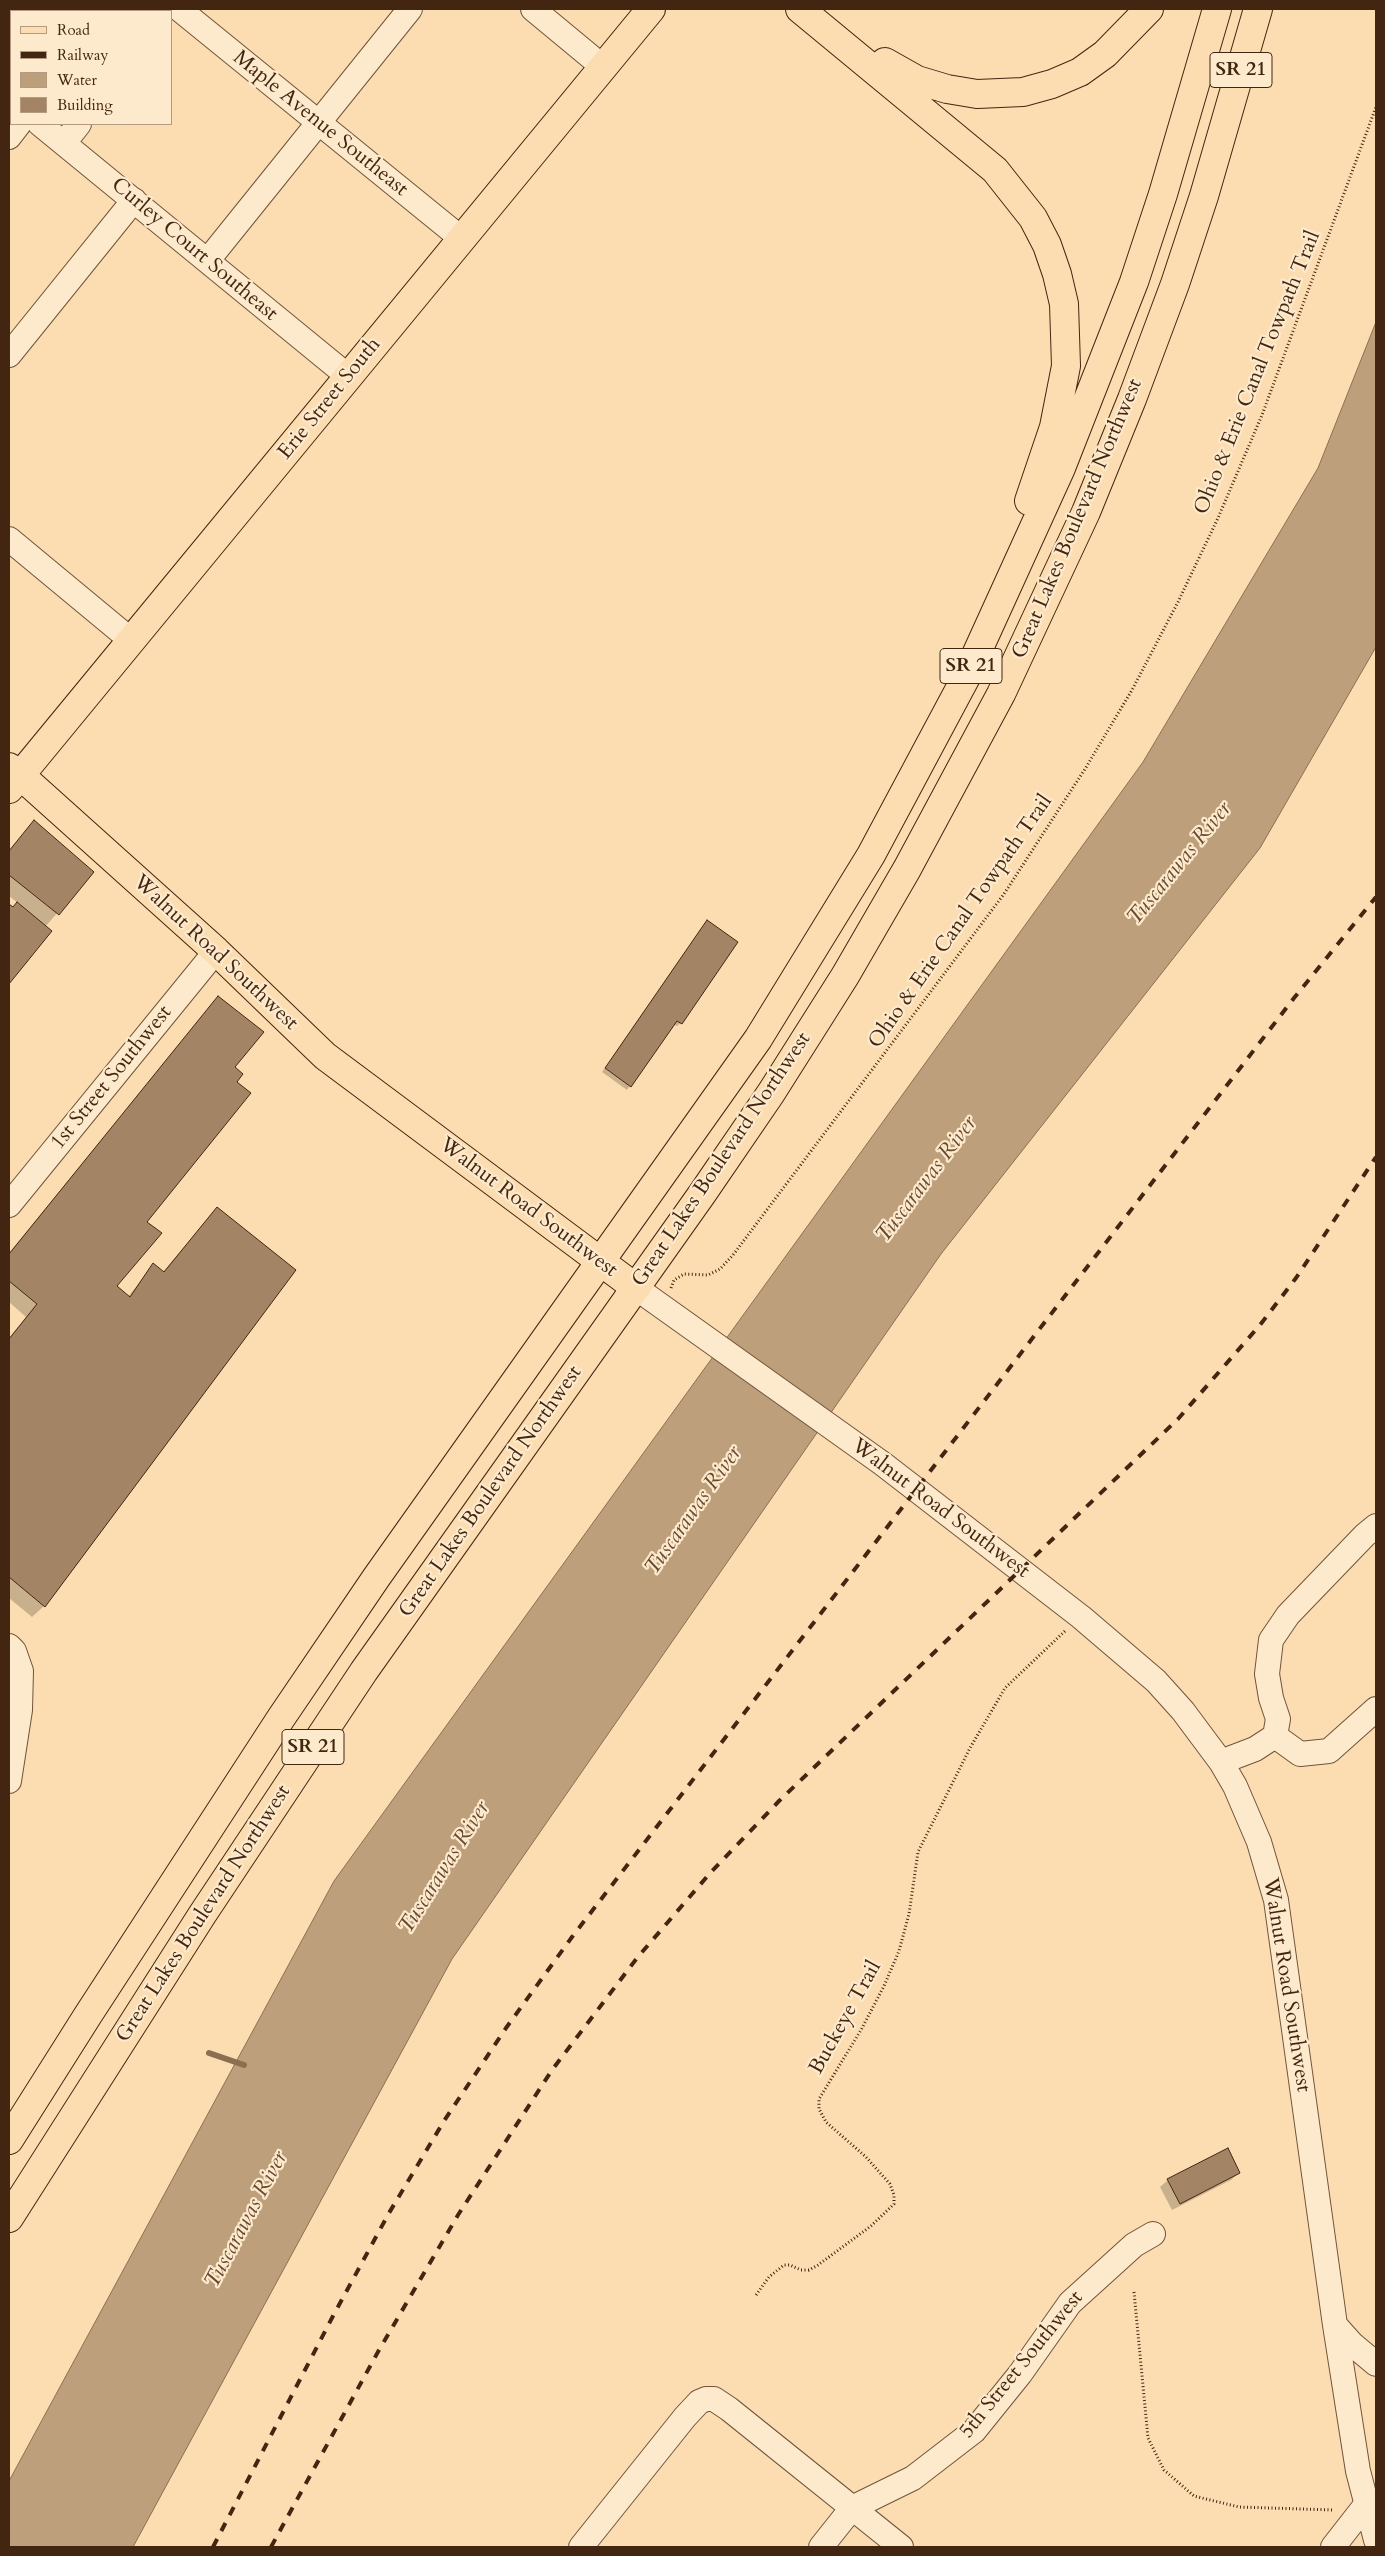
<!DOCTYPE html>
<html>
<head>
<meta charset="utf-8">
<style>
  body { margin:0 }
  #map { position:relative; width:1385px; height:2556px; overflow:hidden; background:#fcddb1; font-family:Cardo,serif }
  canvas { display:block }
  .frame { position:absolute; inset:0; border:10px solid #432612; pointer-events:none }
  .legend { position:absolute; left:10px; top:10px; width:162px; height:115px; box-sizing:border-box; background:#fde9cc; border:1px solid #b39b82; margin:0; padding:6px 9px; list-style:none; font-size:15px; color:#432612 }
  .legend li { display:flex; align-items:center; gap:10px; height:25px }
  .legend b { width:25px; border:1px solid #b39b82 }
</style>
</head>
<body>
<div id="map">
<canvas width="1385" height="2556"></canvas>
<div class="frame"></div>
<ul class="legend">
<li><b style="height:6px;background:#fcddb1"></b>Road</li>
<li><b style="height:6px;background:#432612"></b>Railway</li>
<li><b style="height:14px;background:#bd9f7b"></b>Water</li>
<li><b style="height:14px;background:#a38565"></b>Building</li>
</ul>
</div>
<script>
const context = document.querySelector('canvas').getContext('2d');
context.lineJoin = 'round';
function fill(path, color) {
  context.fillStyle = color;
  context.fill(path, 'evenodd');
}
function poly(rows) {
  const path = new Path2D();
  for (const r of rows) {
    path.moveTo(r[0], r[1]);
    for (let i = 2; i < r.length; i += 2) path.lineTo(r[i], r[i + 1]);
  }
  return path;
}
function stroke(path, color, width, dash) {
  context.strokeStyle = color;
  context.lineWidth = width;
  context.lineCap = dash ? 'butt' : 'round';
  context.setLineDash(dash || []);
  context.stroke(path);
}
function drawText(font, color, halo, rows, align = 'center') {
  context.font = font + ' Cardo,serif';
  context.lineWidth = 4.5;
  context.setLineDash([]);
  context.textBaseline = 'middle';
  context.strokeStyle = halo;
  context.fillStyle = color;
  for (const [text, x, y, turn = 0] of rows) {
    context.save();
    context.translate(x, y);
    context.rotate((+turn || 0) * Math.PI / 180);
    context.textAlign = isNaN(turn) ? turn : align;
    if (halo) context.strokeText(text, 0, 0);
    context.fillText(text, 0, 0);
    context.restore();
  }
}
const water = poly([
  [1376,322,1376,647,1260,848,941,1254,452,1959,133,2547,9,2547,9,2481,334,1881,1143,762,1318,468,1376,322]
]);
fill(water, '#bd9f7b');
stroke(water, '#8c6f51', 1);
fill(poly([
  [34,822,93,872,45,927,50,931,9,982,9,906,12,909,18,903,9,896,9,850],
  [707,921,681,1023,677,1026,673,1024,627,1090,602,1072],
  [218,998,233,1067,146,1222,115,1286,128,1297,153,1265,162,1273,217,1208,294,1271,44,1606,32,1617,9,1598,9,1338,26,1317,9,1302,9,1253],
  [1239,2173,1231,2180,1172,2210,1160,2187,1168,2180]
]), '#0003');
stroke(poly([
  [209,2053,244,2065]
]), '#8c6f51', 6);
const building = poly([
  [34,820,94,872,59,915,9,875,9,851,34,820],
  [17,902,52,931,9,984,9,904,13,907,17,902],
  [707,920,738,942,682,1024,677,1021,631,1087,605,1068,707,920],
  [218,996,264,1032,235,1067,243,1074,237,1082,251,1093,147,1222,162,1233,117,1286,130,1297,153,1263,164,1272,217,1207,296,1270,45,1607,9,1577,9,1339,37,1304,9,1281,9,1254,218,996],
  [1228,2148,1240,2173,1180,2204,1167,2179,1228,2148]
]);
fill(building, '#a38565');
stroke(building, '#432612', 1);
const minor = poly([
  [179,9,462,239],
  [533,9,603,67],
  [9,98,11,100],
  [40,124,349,377],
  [9,137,19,124],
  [64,143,79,124],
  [208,260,410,9],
  [9,355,134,200],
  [9,539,132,641],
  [9,1205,216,951],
  [636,1288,883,1464,1081,1617,1156,1681,1183,1711,1221,1762,1235,1786,1259,1842,1276,1900,1335,2325,1358,2471,1376,2540],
  [9,1646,14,1651,21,1671,20,1710,9,1781],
  [1275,1736,1300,1754,1329,1751,1376,1709],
  [1221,1762,1255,1749,1275,1736,1278,1719,1271,1698,1267,1674,1271,1640,1288,1615,1365,1535,1376,1526],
  [1335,2325,1352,2344,1376,2364],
  [581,2547,685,2417,699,2402,706,2399,714,2399,729,2409,901,2547],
  [821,2547,852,2508,913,2478,974,2431,1020,2374,1070,2303,1134,2245,1153,2234],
  [1333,2547,1365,2506,1375,2502]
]);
const major = poly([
  [9,767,20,775,216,951,325,1056,636,1288],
  [9,789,651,9]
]);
const highway = poly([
  [800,9,995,170,1033,218,1047,245,1057,274,1064,304,1066,366,1054,427,1029,501],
  [885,62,917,80,947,89,977,94,1023,92,1052,84,1080,72,1105,54,1149,9],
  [9,2140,88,2015,281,1718,376,1578,758,1039,871,855,965,679,1061,468,1134,282,1163,194,1217,9],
  [9,2218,202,1915,364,1671,702,1194,771,1093,845,976,907,869,1001,694,1086,512,1132,399,1175,284,1204,196,1258,9]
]);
stroke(minor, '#71543a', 26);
stroke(major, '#432612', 30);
stroke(highway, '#432612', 30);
stroke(poly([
  [671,1288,674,1280,684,1274,708,1275,720,1269,733,1255,1004,894,1085,769,1132,690,1178,602,1218,518,1262,415,1376,107],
  [1134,2292,1148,2438,1164,2470,1194,2496,1239,2507,1334,2510],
  [756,2295,769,2277,784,2265,790,2265,801,2270,809,2270,818,2265,871,2226,894,2204,894,2195,890,2184,866,2157,826,2122,819,2109,819,2099,861,2030,884,1986,899,1951,909,1914,918,1852,970,1748,1005,1688,1065,1631]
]), '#432612', 3, [1, 2.5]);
stroke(minor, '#fde9cc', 24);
stroke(major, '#fcddb1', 28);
stroke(highway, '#fcddb1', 28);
stroke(poly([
  [213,2547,333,2316,389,2213,444,2121,506,2028,572,1937,1294,998,1376,897],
  [271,2547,379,2350,458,2215,552,2070,637,1958,711,1872,779,1801,1178,1419,1260,1325,1296,1278,1376,1157]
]), '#432612', 4, [9, 9]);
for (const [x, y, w] of [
  [1241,70,62],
  [971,666,62],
  [313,1747,62]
]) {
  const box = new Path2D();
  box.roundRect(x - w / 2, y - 17.5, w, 35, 4);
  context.fillStyle = '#fde9cc';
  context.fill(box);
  stroke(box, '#432612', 1);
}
drawText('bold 20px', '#432612', null, [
  ["SR 21",1241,70],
  ["SR 21",971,666],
  ["SR 21",313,1747]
]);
drawText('21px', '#432612', '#fde9cc', [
  ["Maple Avenue Southeast",320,124,39],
  ["Curley Court Southeast",194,250,40],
  ["Ohio & Erie Canal Towpath Trail",1258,373,-68],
  ["Erie Street South",330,399,-51],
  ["Great Lakes Boulevard Northwest",1078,519,-67],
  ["Ohio & Erie Canal Towpath Trail",961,922,-55],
  ["Walnut Road Southwest",215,953,43],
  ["1st Street Southwest",112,1078,-51],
  ["Great Lakes Boulevard Northwest",722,1160,-56],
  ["Walnut Road Southwest",528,1208,37],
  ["Great Lakes Boulevard Northwest",491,1492,-55],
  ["Walnut Road Southwest",940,1509,37],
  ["Great Lakes Boulevard Northwest",204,1914,-57],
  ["Walnut Road Southwest",1286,1985,81],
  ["Buckeye Trail",846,2018,-61],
  ["5th Street Southwest",1022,2365,-51]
]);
drawText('italic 22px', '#684a32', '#fde9cc', [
  ["Tuscarawas River",1180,864,-51],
  ["Tuscarawas River",927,1180,-53],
  ["Tuscarawas River",694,1511,-55],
  ["Tuscarawas River",445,1868,-58],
  ["Tuscarawas River",247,2220,-62]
]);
</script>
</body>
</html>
